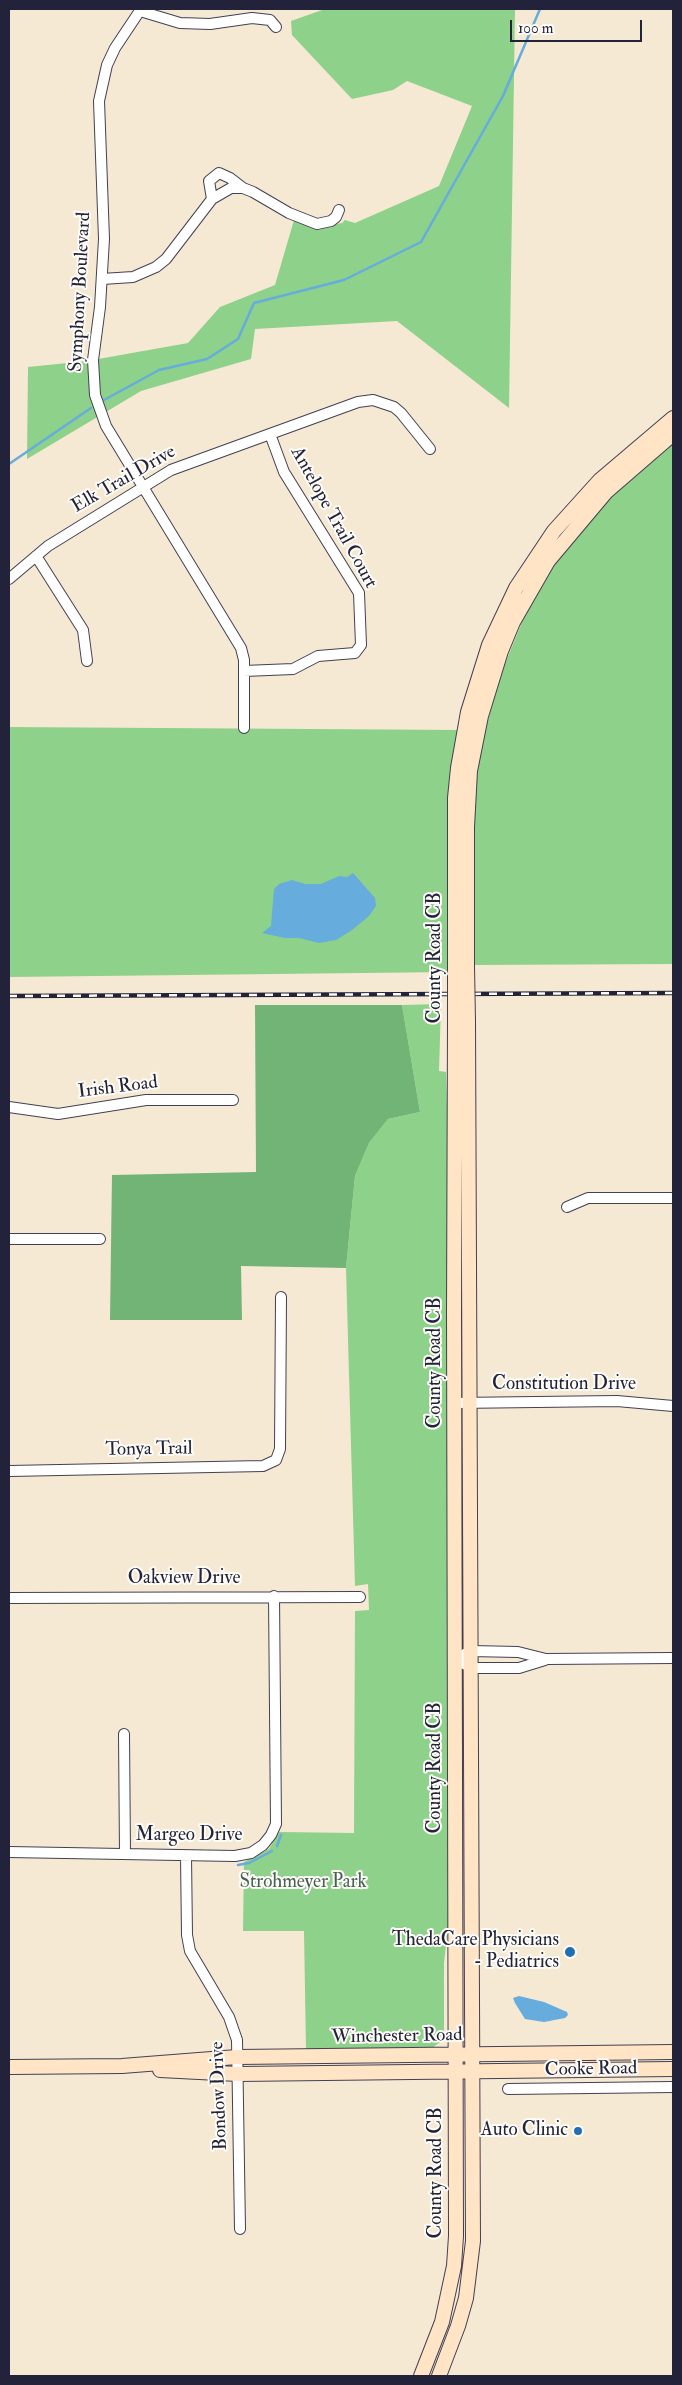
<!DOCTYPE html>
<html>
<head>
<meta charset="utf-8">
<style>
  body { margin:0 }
  #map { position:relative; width:682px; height:2385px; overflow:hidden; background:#f5e9d3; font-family:"IM FELL Double Pica",serif }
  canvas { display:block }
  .frame { position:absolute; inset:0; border:10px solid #22223b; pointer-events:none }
  .scale { position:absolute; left:510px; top:20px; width:132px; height:22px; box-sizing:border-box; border:2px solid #22223b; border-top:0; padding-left:6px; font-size:15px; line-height:18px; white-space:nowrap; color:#22223b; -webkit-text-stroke:4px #fdfcf7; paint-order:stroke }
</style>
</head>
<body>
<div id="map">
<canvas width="682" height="2385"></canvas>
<div class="frame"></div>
<div class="scale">100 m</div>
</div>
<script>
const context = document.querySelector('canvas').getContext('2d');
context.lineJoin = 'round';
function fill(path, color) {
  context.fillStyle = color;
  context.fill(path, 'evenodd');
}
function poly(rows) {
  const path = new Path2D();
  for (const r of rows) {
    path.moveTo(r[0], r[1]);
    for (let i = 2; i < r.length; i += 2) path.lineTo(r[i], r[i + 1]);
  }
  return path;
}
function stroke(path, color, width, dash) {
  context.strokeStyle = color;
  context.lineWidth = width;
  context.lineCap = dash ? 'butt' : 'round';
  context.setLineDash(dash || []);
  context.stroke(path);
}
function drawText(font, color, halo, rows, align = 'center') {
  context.font = font + ' "IM FELL Double Pica",serif';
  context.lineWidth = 4;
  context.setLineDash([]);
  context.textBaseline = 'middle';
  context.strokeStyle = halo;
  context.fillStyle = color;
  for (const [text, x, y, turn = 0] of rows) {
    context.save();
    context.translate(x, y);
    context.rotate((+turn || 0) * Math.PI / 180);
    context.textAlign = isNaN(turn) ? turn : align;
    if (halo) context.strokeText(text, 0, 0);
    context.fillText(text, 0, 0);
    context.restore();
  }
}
fill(poly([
  [325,9,515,9,509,408,397,321,255,329,251,359,141,391,27,459,28,367,87,361,188,343,220,307,275,285,294,220,317,228,342,223,345,220,355,223,439,186,472,106,407,81,393,90,352,99,292,35,291,21],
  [673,440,673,964,475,965,475,790,482,741,502,671,526,612,552,565,591,514],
  [9,727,461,730,451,972,9,977],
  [441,1004,439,1071,446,1072,447,1106,449,1919,444,1963,444,2029,443,2040,432,2048,306,2050,304,1931,243,1931,244,1862,269,1849,279,1832,354,1833,355,1611,369,1610,368,1584,355,1586,346,1268,355,1176,369,1143,388,1119,420,1112,402,1005]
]), '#8ed18a');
fill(poly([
  [255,1005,402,1005,420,1112,388,1119,369,1143,355,1176,346,1268,241,1266,242,1320,110,1320,112,1175,256,1172]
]), '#72b376');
fill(poly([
  [353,873,375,898,376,906,369,916,352,930,336,940,319,943,299,938,285,938,262,933,271,926,274,889,279,884,292,880,305,884,321,884,339,876,347,877],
  [519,1996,544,2002,567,2012,568,2015,565,2018,544,2022,525,2019,515,2003,513,1998]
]), '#66acdc');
stroke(poly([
  [104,400,159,370,207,359,238,339,254,303,344,280,421,242,503,96,540,9],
  [9,464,91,408],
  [277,1846,281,1835],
  [238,1865,249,1863,272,1851]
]), '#66acdc', 2.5);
const street = poly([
  [141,9,115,48,107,65,99,101,104,239,100,307,93,360,95,395,106,426,241,648,244,660,244,728],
  [140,11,180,23,210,24,252,18,270,20,276,27],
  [212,199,209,181,219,173,230,178,243,188],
  [102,279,133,277,156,267,166,259,212,199,231,188,243,188,253,192,289,213,317,224,331,221,336,217,339,210],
  [36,556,83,630,87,661],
  [9,579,48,546,171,470,358,402,373,400,394,407,401,413,430,449],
  [244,671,293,669,318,656,355,653,361,645,359,593,284,472,270,434],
  [9,1107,58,1114,146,1100,233,1100],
  [567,1207,588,1198,673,1198],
  [9,1239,100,1239],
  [455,1403,617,1401,673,1406],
  [9,1471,263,1466,276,1460,280,1449,281,1297],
  [9,1598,360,1597],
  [454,1659,471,1651,518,1652,546,1659,673,1658],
  [454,1659,472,1668,519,1668,545,1660],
  [124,1734,125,1854],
  [9,1852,235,1856,251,1853,263,1845,271,1835,276,1824,274,1596],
  [186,1856,187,1935,190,1951,229,2017,237,2040,240,2229],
  [508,2089,673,2087]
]);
const secondary = poly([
  [467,966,467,827,470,771,481,716,501,651,513,622,548,561,606,492,673,434],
  [455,967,455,798,458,768,468,712,489,645,516,588,554,531,600,480,673,418],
  [9,2067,122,2066,237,2057,673,2052],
  [160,2070,238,2074,673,2069],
  [421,2376,442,2322,454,2266,456,2236,454,1313,455,1021],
  [439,2376,458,2326,466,2298,473,2241,468,1021]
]);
stroke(street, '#424052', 12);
stroke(secondary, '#424052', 16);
stroke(street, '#fff', 10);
stroke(secondary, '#ffe4c6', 14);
const rail = poly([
  [9,996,673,993]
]);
stroke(rail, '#22223b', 4.5);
stroke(rail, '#fdfcf7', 2.5, [8]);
const secondaryBridge = poly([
  [467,966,468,1021],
  [455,967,455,1021]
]);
stroke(secondaryBridge, '#424052', 16, []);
stroke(secondaryBridge, '#ffe4c6', 14);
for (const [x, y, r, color] of [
  [570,1952,6,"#1f6fb2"],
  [578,2131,5,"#1f6fb2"]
]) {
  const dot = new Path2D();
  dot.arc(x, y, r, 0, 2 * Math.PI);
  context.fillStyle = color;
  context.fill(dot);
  stroke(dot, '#fdfcf7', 2);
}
drawText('19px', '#22223b', '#fdfcf7', [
  ["Symphony Boulevard",81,292,-87],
  ["Elk Trail Drive",124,480,-30],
  ["Antelope Trail Court",333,518,61],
  ["County Road CB",436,958,-90],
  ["Irish Road",118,1088,-7],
  ["County Road CB",436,1363,-90],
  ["Constitution Drive",564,1385],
  ["Tonya Trail",149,1450,-1],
  ["Oakview Drive",184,1579],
  ["County Road CB",436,1768,-90],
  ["Margeo Drive",189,1836],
  ["Winchester Road",397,2037,-1],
  ["Cooke Road",591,2070,-1],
  ["Bondow Drive",220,2096,-92],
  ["County Road CB",437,2173,-90]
]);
drawText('19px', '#485f57', '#fdfcf7', [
  ["Strohmeyer Park",303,1883]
]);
drawText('19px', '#22223b', '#fdfcf7', [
  ["ThedaCare Physicians",559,1941],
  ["- Pediatrics",559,1963],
  ["Auto Clinic",568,2131]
], 'right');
</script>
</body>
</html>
